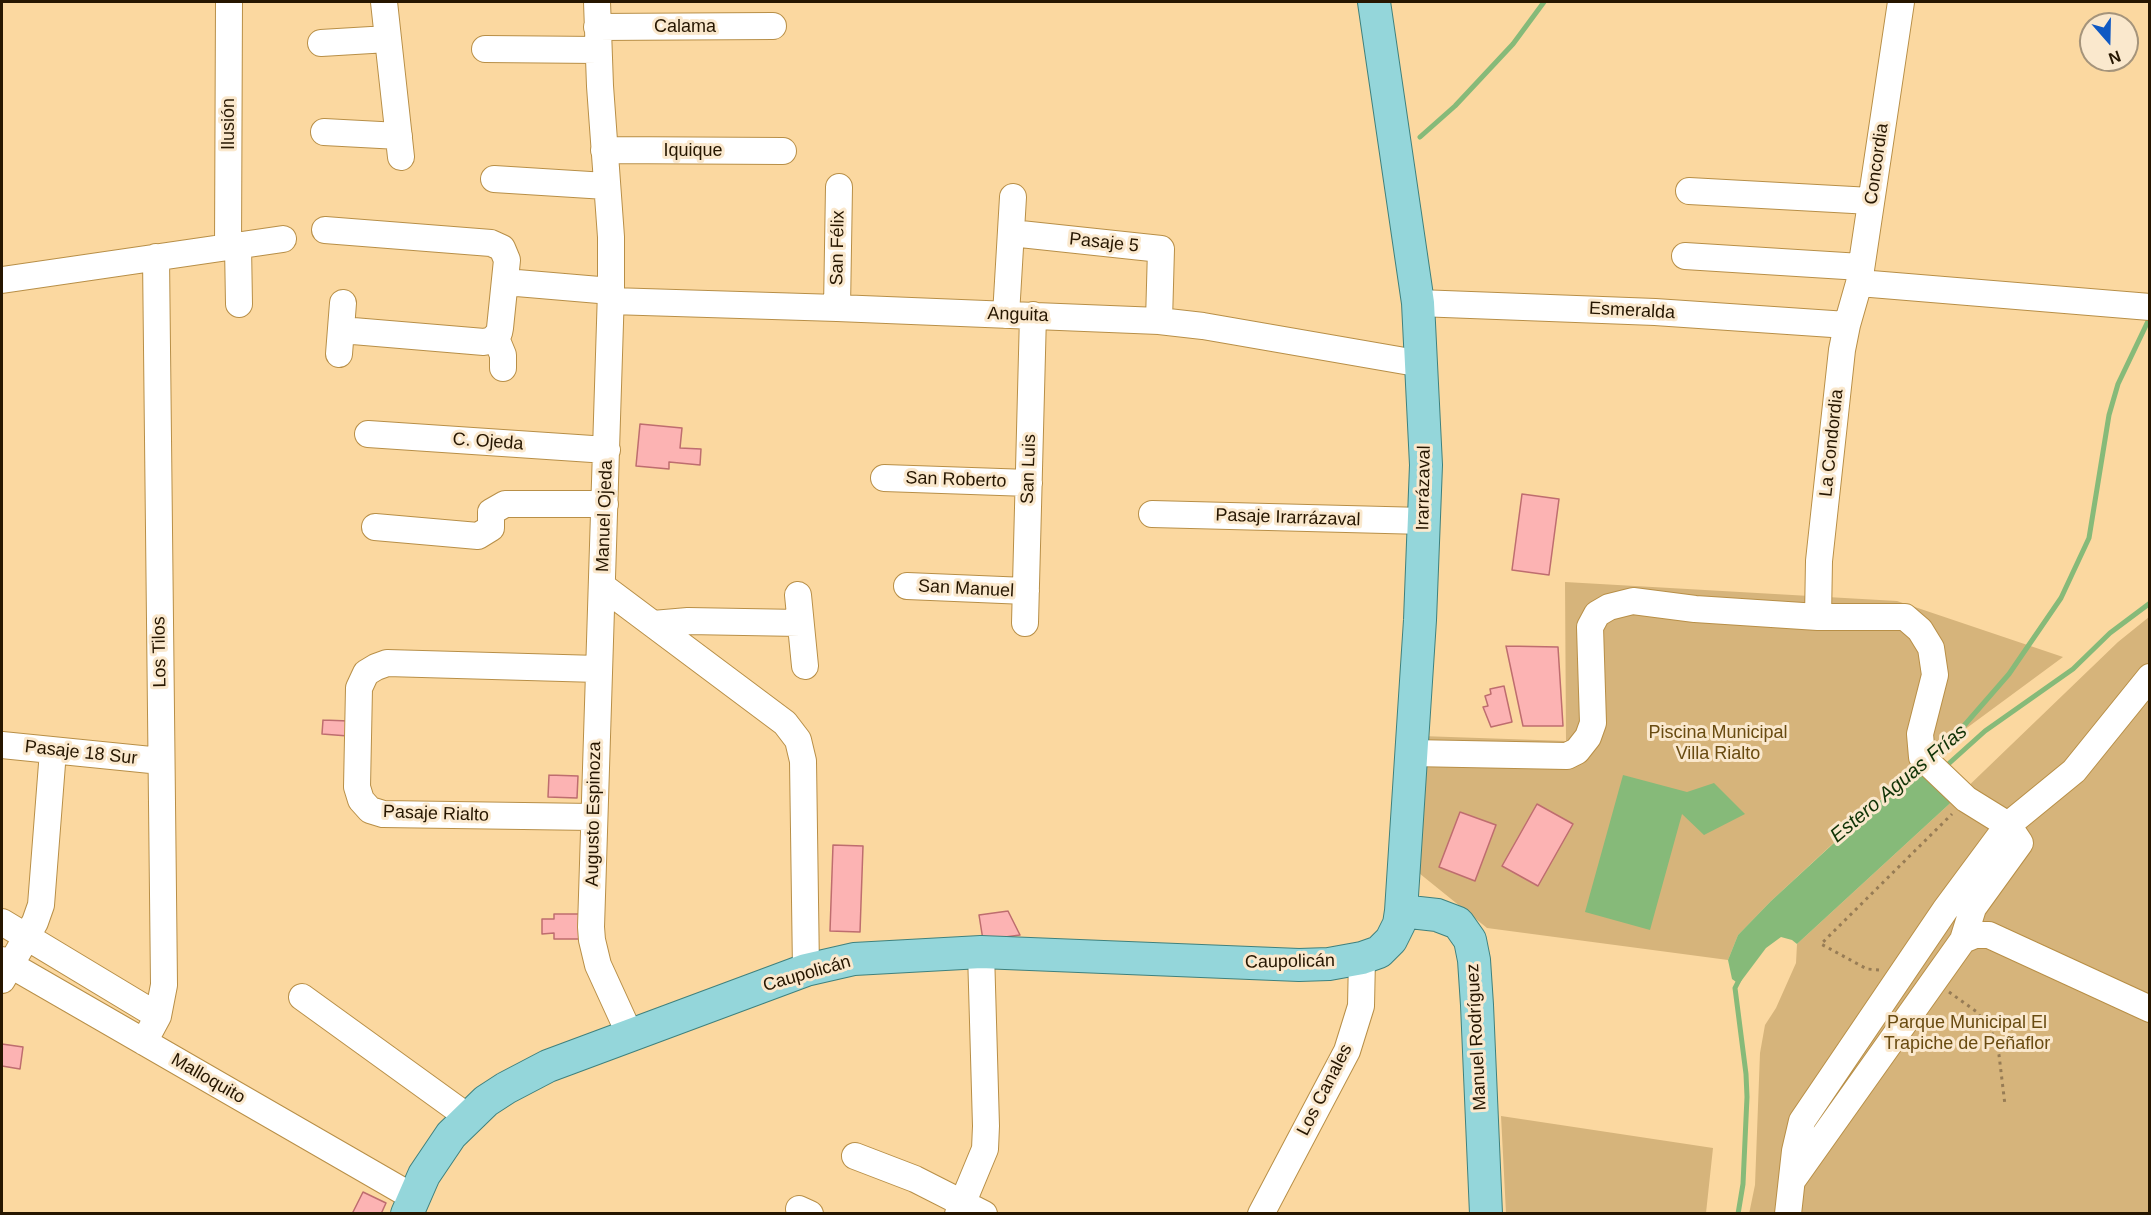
<!DOCTYPE html>
<html>
<head>
<meta charset="utf-8">
<style>
  body { margin:0 }
  #map { position:relative; width:2151px; height:1215px; overflow:hidden; background:#fbd8a0; font-family:Arial,sans-serif }
  canvas { display:block }
  .frame { position:absolute; inset:0; border:3px solid #261600; pointer-events:none }
  .north { position:absolute; left:2079px; top:12px; width:60px; height:60px; box-sizing:border-box; background:#fae8cd; border:2px solid #a5947b; border-radius:50%; rotate:160deg; font-size:16px; font-weight:700; line-height:24px; text-align:center; color:#261600 }
  .north::after { content:''; display:block; margin:auto; width:21px; height:27px; background:#1059c3; clip-path:polygon(50% 0,100% 100%,50% 72%,0 100%) }
</style>
</head>
<body>
<div id="map">
<canvas width="2151" height="1215"></canvas>
<div class="frame"></div>
<div class="north">N</div>
</div>
<script>
const context = document.querySelector('canvas').getContext('2d');
context.lineJoin = 'round';
function fill(path, color) {
  context.fillStyle = color;
  context.fill(path, 'evenodd');
}
function poly(rows) {
  const path = new Path2D();
  for (const r of rows) {
    path.moveTo(r[0], r[1]);
    for (let i = 2; i < r.length; i += 2) path.lineTo(r[i], r[i + 1]);
  }
  return path;
}
function stroke(path, color, width, dash) {
  context.strokeStyle = color;
  context.lineWidth = width;
  context.lineCap = dash ? 'butt' : 'round';
  context.setLineDash(dash || []);
  context.stroke(path);
}
function drawText(font, color, halo, rows, align = 'center') {
  context.font = font + ' Arial,sans-serif';
  context.lineWidth = 6;
  context.setLineDash([]);
  context.textBaseline = 'middle';
  context.strokeStyle = halo;
  context.fillStyle = color;
  for (const [text, x, y, turn = 0] of rows) {
    context.save();
    context.translate(x, y);
    context.rotate((+turn || 0) * Math.PI / 180);
    context.textAlign = isNaN(turn) ? turn : align;
    if (halo) context.strokeText(text, 0, 0);
    context.fillText(text, 0, 0);
    context.restore();
  }
}
fill(poly([
  [1565,582,1897,601,2063,657,1922,761,1771,901,1738,935,1728,960,1487,928,1414,869,1421,736,1566,741],
  [2149,617,2149,1213,1749,1214,1755,1185,1760,1053,1765,1025,1776,1008,1796,963,1797,944,1958,796,2118,642],
  [1501,1116,1713,1148,1706,1213,1506,1213]
]), '#d6b47b');
fill(poly([
  [1923,761,1958,796,1797,944,1792,940,1781,937,1766,948,1739,984,1732,979,1728,960,1738,935,1771,901],
  [1623,775,1687,792,1714,783,1745,814,1704,835,1682,814,1650,930,1585,912]
]), '#86ba79');
stroke(poly([
  [1420,137,1455,106,1513,44,1544,2],
  [1935,759,2009,674,2061,598,2089,538,2109,415,2118,384,2150,317],
  [1945,767,1985,731,2073,669,2110,633,2150,603],
  [1738,1214,1743,1184,1747,1097,1746,1074,1735,988,1740,978]
]), '#86ba79', 5);
const building = poly([
  [640,424,682,428,680,448,701,449,700,465,669,462,669,469,636,466,640,424],
  [1522,494,1559,499,1549,575,1512,570,1522,494],
  [1506,646,1558,647,1563,726,1523,726,1506,646],
  [1504,686,1512,722,1491,727,1483,707,1488,706,1485,696,1491,694,1490,689,1504,686],
  [323,720,349,721,348,736,322,734,323,720],
  [549,775,578,776,577,798,548,797,549,775],
  [1537,804,1573,824,1538,886,1502,866,1537,804],
  [1460,812,1496,825,1475,881,1439,867,1460,812],
  [833,845,863,846,860,932,830,931,833,845],
  [1008,911,1020,935,983,940,979,915,1008,911],
  [554,914,581,914,581,939,554,939,554,933,542,934,542,919,554,919,554,914],
  [2,1044,23,1047,20,1069,2,1066,2,1044],
  [363,1192,386,1203,381,1214,352,1214,363,1192]
]);
fill(building, '#fcb3b3');
stroke(building, '#be6d6f', 1.5);
const minor = poly([
  [384,2,401,157],
  [597,2,600,86,611,237,611,291,591,927,592,940,598,965,630,1035],
  [597,27,773,26],
  [321,43,388,39],
  [485,49,598,50],
  [324,132,399,136],
  [604,150,783,151],
  [494,179,606,186],
  [1689,191,1871,201],
  [325,230,491,243,502,248,507,260,500,328,499,333,492,340,484,342,341,330],
  [1011,233,1161,249,1159,321],
  [238,246,239,304],
  [228,247,229,2],
  [1685,256,1861,267],
  [2,280,283,239],
  [505,282,611,291],
  [1859,283,2150,307],
  [611,301,837,308,1159,321,1203,326,1422,364],
  [1418,303,1655,312,1847,325],
  [837,308,839,187],
  [1006,315,1013,197],
  [496,338,503,355,503,368],
  [339,354,343,303],
  [368,434,607,450],
  [884,478,1029,483],
  [1152,514,1424,521],
  [375,527,478,536,491,528,491,512,505,504,605,504],
  [602,586,785,723,798,740,803,761,806,970],
  [907,586,1026,591],
  [798,595,805,666],
  [1818,617,1819,561,1842,350,1847,325,1859,283,1901,2],
  [1025,623,1033,315],
  [653,624,688,621,800,623],
  [2,745,161,761],
  [1411,753,1567,756,1577,751,1588,737,1593,723,1590,627,1597,614,1609,607,1633,601,1695,609,1818,617,1905,617,1920,630,1931,648,1935,675,1920,734,1922,757,1966,799,2008,825,2020,843,1973,908,1963,940],
  [593,817,383,814,370,810,361,800,357,787,359,688,366,673,376,667,387,663,598,669],
  [2,922,158,1016],
  [2,960,413,1197],
  [2,980,35,922,41,905,53,751],
  [302,997,468,1117],
  [144,1042,158,1016,164,985,156,257],
  [855,1156,915,1179,984,1214],
  [1794,1178,1963,940,1975,935,1989,935,2150,1009],
  [799,1209,810,1214],
  [958,1214,985,1149,986,1126,981,952],
  [1261,1214,1347,1051,1361,1006,1362,958],
  [1788,1214,1795,1151,1802,1121,1945,910,2008,825,2074,771,2150,677]
]);
const major = poly([
  [1401,911,1437,915,1458,923,1470,940,1474,960,1477,1005,1486,1214],
  [407,1214,424,1175,451,1135,486,1101,506,1088,548,1066,806,970,854,959,981,952,1299,965,1329,964,1362,958,1379,952,1391,940,1399,924,1401,911,1420,620,1426,465,1418,303,1374,2]
]);
stroke(minor, '#b88f47', 28);
stroke(major, '#3f817d', 34);
stroke(poly([
  [1879,970,1867,969,1821,944,1952,814],
  [1949,992,1977,1012,1992,1033,1999,1055,2005,1105]
]), '#977c55', 3, [3, 4.5]);
stroke(minor, '#fff', 26);
stroke(major, '#94d6da', 32);
drawText('18px', '#261600', '#fae8cd', [
  ["Calama",685,27],
  ["Ilusión",229,124,-90],
  ["Iquique",693,151],
  ["Concordia",1877,164,-82],
  ["Pasaje 5",1104,243,6],
  ["San Félix",838,248,-89],
  ["Esmeralda",1632,311,3],
  ["Anguita",1018,315,2],
  ["C. Ojeda",488,442,4],
  ["La Condordia",1832,443,-84],
  ["San Luis",1029,469,-88],
  ["San Roberto",956,480,2],
  ["Irarrázaval",1424,488,-89],
  ["Manuel Ojeda",605,516,-88],
  ["Pasaje Irarrázaval",1288,518,2],
  ["San Manuel",966,589,3],
  ["Los Tilos",160,652,-91],
  ["Pasaje 18 Sur",81,753,6],
  ["Pasaje Rialto",436,814,2],
  ["Augusto Espinoza",594,814,-89],
  ["Caupolicán",1290,962,-1],
  ["Caupolicán",807,974,-16],
  ["Manuel Rodríguez",1477,1037,-93],
  ["Malloquito",208,1079,30],
  ["Los Canales",1325,1090,-63]
]);
drawText('18px', '#694b11', '#fae8cd', [
  ["Piscina Municipal",1718,733],
  ["Villa Rialto",1718,754],
  ["Parque Municipal El",1967,1023],
  ["Trapiche de Peñaflor",1967,1044]
]);
drawText('italic 20px', '#103306', '#fae8cd', [
  ["Estero Aguas Frías",1899,784,-40]
]);
</script>
</body>
</html>
